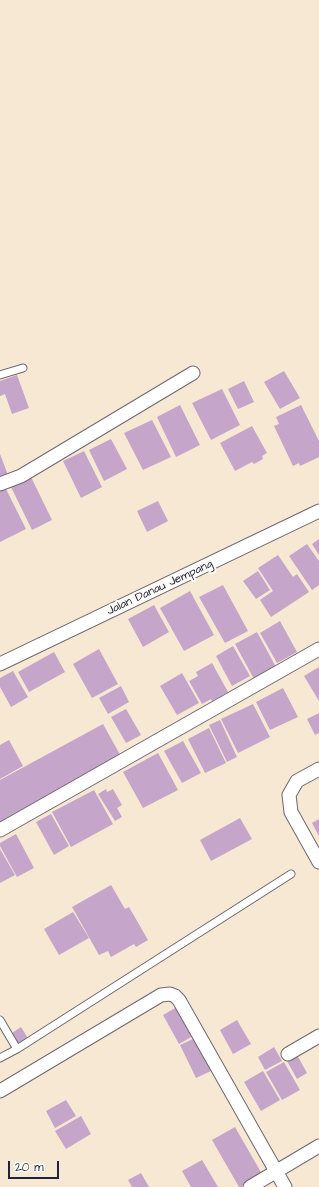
<!DOCTYPE html>
<html>
<head>
<meta charset="utf-8">
<style>
  body { margin:0 }
  #map { position:relative; width:319px; height:1187px; overflow:hidden; background:#f7e8d3; font-family:"Architects Daughter",sans-serif }
  canvas { display:block }
  .scale { position:absolute; left:8px; top:1161px; width:51px; height:18px; box-sizing:border-box; border:2px solid #22223b; border-top:0; padding-left:5px; font-size:12px; line-height:14px; white-space:nowrap; color:#22223b; -webkit-text-stroke:3px #fdfcf7; paint-order:stroke }
</style>
</head>
<body>
<div id="map">
<canvas width="319" height="1187"></canvas>
<div class="scale">20 m</div>
</div>
<script>
const context = document.querySelector('canvas').getContext('2d');
context.lineJoin = 'round';
function fill(path, color) {
  context.fillStyle = color;
  context.fill(path, 'evenodd');
}
function poly(rows) {
  const path = new Path2D();
  for (const r of rows) {
    path.moveTo(r[0], r[1]);
    for (let i = 2; i < r.length; i += 2) path.lineTo(r[i], r[i + 1]);
  }
  return path;
}
function stroke(path, color, width, dash) {
  context.strokeStyle = color;
  context.lineWidth = width;
  context.lineCap = dash ? 'butt' : 'round';
  context.setLineDash(dash || []);
  context.stroke(path);
}
function drawText(font, color, halo, rows, align = 'center') {
  context.font = font + ' "Architects Daughter",sans-serif';
  context.lineWidth = 4;
  context.setLineDash([]);
  context.textBaseline = 'middle';
  context.strokeStyle = halo;
  context.fillStyle = color;
  for (const [text, x, y, turn = 0] of rows) {
    context.save();
    context.translate(x, y);
    context.rotate((+turn || 0) * Math.PI / 180);
    context.textAlign = isNaN(turn) ? turn : align;
    if (halo) context.strokeText(text, 0, 0);
    context.fillText(text, 0, 0);
    context.restore();
  }
}
fill(poly([
  [284,371,300,398,280,409,264,382],
  [17,375,29,408,12,414,5,394,0,396,0,381],
  [244,381,254,402,238,409,228,389],
  [222,389,240,425,211,440,192,403],
  [180,405,200,445,176,457,157,417],
  [301,405,319,441,319,457,300,466,299,463,293,466,274,426,279,424,276,417],
  [152,420,171,457,143,470,124,433],
  [252,426,267,453,262,456,263,459,254,464,252,462,235,471,220,443],
  [111,439,127,469,104,481,89,450],
  [84,451,102,487,81,498,63,461],
  [0,454,8,475,0,478],
  [31,477,52,520,32,530,11,487],
  [5,487,26,529,0,542,0,490],
  [158,501,168,521,147,532,137,511],
  [319,539,319,555,312,544],
  [307,544,319,561,319,585,312,590,289,556],
  [278,555,293,577,297,574,309,592,271,617,260,600,273,591,258,568],
  [258,571,270,590,256,599,243,581],
  [223,585,248,631,225,643,199,597],
  [190,591,214,635,184,651,160,608],
  [154,605,169,632,143,647,128,619],
  [280,621,297,652,277,663,260,633],
  [257,632,276,667,254,679,235,644],
  [233,646,250,676,232,686,216,656],
  [99,649,118,684,92,698,73,664],
  [54,652,65,672,29,692,18,672],
  [212,663,228,692,212,701,211,699,202,704,189,681,198,676,196,672],
  [319,667,319,701,304,676],
  [13,671,28,697,11,707,0,687,0,678],
  [182,673,199,703,177,715,160,686],
  [121,686,129,702,108,714,99,698],
  [283,688,298,717,270,730,256,702],
  [253,704,270,737,238,753,221,719],
  [126,709,141,735,126,743,111,717],
  [319,713,319,733,315,735,307,719],
  [220,720,237,757,227,762,209,725],
  [103,724,123,760,0,828,0,780],
  [209,728,226,763,205,773,188,739],
  [9,740,23,766,0,779,0,745],
  [183,741,201,773,182,783,164,751],
  [158,753,178,790,143,808,123,772],
  [106,789,107,792,113,789,122,805,117,808,122,817,115,821,98,794],
  [94,790,113,824,71,847,52,812],
  [51,814,69,846,54,855,36,822],
  [240,818,252,839,211,861,200,840],
  [319,819,319,836,312,823],
  [16,834,34,868,17,877,0,846,0,843],
  [0,849,15,875,0,883],
  [111,885,125,909,129,907,148,940,136,947,134,944,111,957,108,951,99,955,72,907],
  [73,912,89,938,59,955,44,929],
  [177,1007,193,1036,179,1044,163,1015],
  [237,1020,251,1044,233,1054,220,1030],
  [21,1027,29,1040,20,1046,12,1033],
  [195,1038,211,1071,196,1078,180,1045],
  [274,1047,282,1061,265,1070,258,1057],
  [297,1055,307,1073,297,1079,287,1061],
  [284,1062,300,1090,282,1100,266,1072],
  [263,1071,280,1100,261,1111,244,1082],
  [66,1100,76,1116,55,1128,46,1111],
  [81,1116,91,1134,66,1149,55,1131],
  [235,1127,262,1174,241,1187,239,1187,212,1140],
  [202,1160,218,1187,191,1187,182,1171],
  [141,1173,149,1187,132,1187,128,1180]
]), '#c6a5ca');
const service = poly([
  [0,375,23,368],
  [0,1020,17,1049],
  [0,1058,17,1049,291,874]
]);
const minor = poly([
  [0,484,21,476,193,373],
  [0,664,319,511],
  [319,769,297,781,289,795,291,812,319,862],
  [0,830,319,649],
  [288,1054,319,1036],
  [0,1091,161,995,170,994,175,996,179,1000,285,1187],
  [250,1187,319,1146]
]);
stroke(service, '#6d6770', 9);
stroke(minor, '#6d6770', 15);
stroke(service, '#fff', 7);
stroke(minor, '#fff', 13);
drawText('12px', '#22223b', '#fdfcf7', [
  ["Jalan Danau Jempang",160,588,-25]
]);
</script>
</body>
</html>
